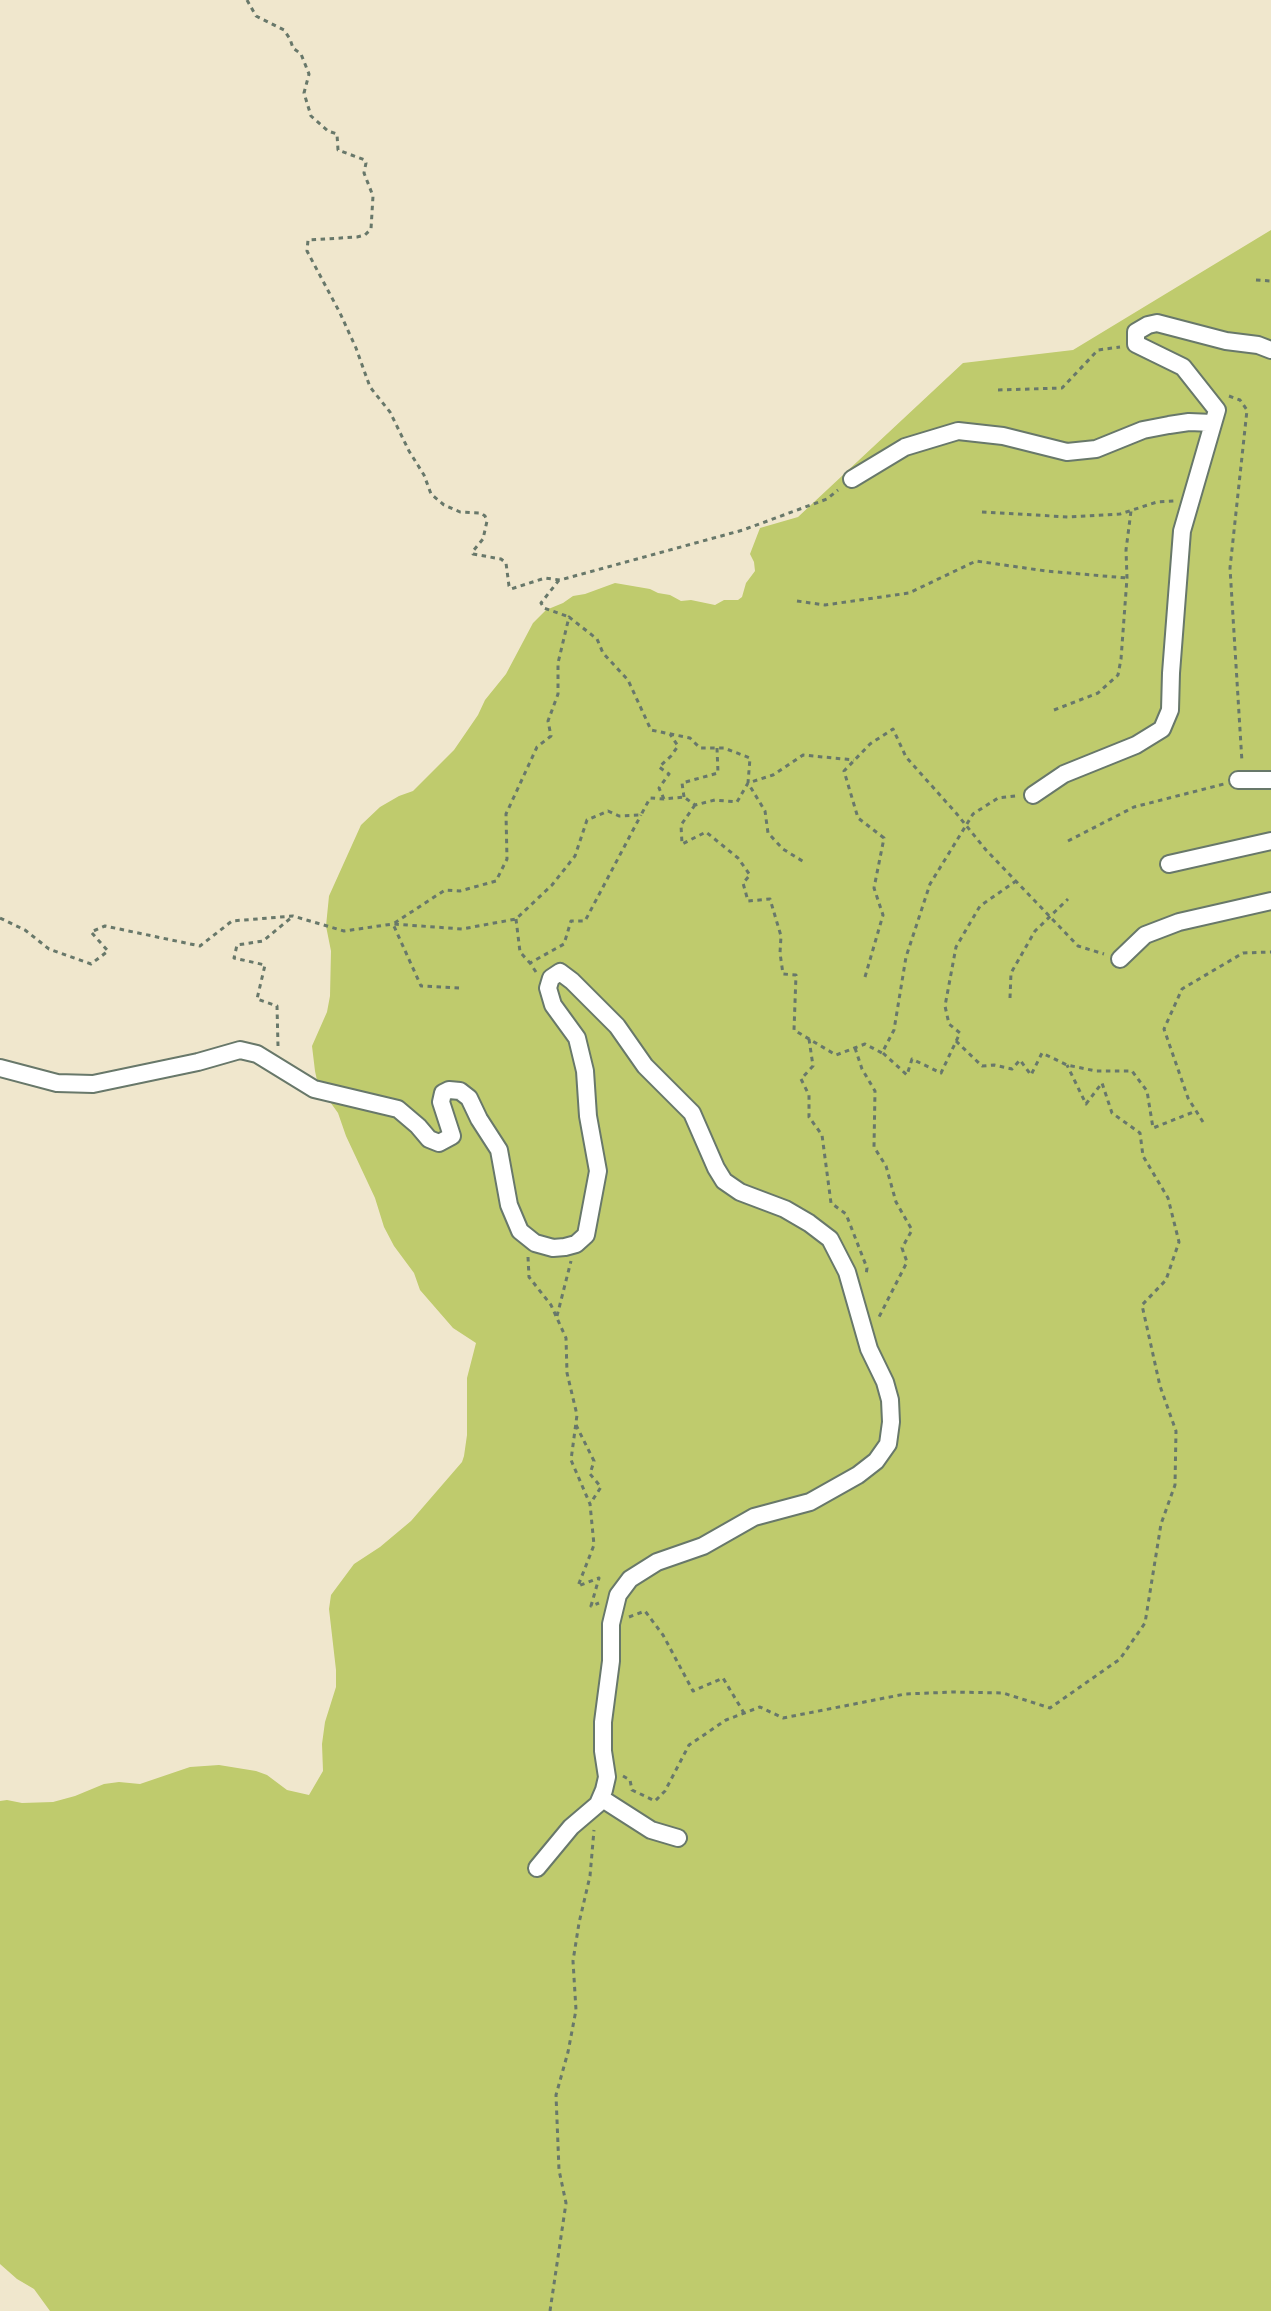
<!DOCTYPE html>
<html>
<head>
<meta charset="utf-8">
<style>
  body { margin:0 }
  canvas { display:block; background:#f0e7cd }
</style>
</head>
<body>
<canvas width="1271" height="2311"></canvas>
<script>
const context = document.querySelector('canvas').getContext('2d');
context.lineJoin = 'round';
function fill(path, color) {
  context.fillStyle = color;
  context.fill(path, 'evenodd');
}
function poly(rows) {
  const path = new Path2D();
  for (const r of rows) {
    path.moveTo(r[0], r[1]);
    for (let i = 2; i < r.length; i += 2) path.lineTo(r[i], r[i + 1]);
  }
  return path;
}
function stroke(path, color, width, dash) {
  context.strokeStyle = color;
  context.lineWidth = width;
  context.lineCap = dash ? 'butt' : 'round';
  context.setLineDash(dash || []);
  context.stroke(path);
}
fill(poly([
  [1271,230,1271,2311,50,2311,34,2289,17,2279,0,2264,0,1801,7,1800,22,1803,53,1802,75,1796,104,1784,119,1782,140,1784,190,1767,219,1765,256,1771,267,1775,287,1790,309,1795,323,1771,322,1744,325,1722,336,1687,336,1670,329,1609,331,1595,354,1564,380,1547,411,1521,462,1462,464,1456,467,1435,467,1378,476,1343,453,1328,420,1290,414,1273,394,1246,384,1227,375,1198,346,1136,338,1113,318,1085,315,1071,312,1046,327,1012,330,996,331,951,326,926,329,896,361,825,380,807,399,796,413,791,454,750,478,715,485,700,506,674,533,623,546,610,563,603,573,596,585,594,615,583,650,589,658,593,670,595,681,601,691,600,715,605,724,600,738,600,742,597,746,583,755,571,754,562,750,554,760,528,798,517,963,363,1073,350]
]), '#bfcb6d');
const minor = poly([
  [852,479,905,447,958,431,1003,436,1067,452,1096,449,1143,430,1169,425,1189,422,1213,423],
  [1238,780,1271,780],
  [1033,795,1064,774,1136,745,1162,729,1170,710,1171,673,1182,531,1217,410,1183,367,1136,344,1136,332,1148,325,1157,323,1226,341,1258,345,1271,350],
  [1169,864,1271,841],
  [1120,959,1145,935,1179,922,1271,901],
  [0,1068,57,1083,93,1084,198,1062,240,1050,257,1054,314,1089,398,1109,418,1126,429,1139,439,1143,452,1136,441,1102,443,1093,449,1090,460,1091,469,1098,479,1119,499,1150,509,1205,520,1231,535,1243,553,1248,565,1247,576,1244,586,1235,598,1171,588,1116,585,1071,577,1038,553,1005,548,988,551,978,560,972,572,981,617,1026,645,1066,692,1113,716,1168,724,1181,740,1192,785,1209,809,1223,830,1239,847,1272,869,1349,885,1382,890,1400,891,1422,888,1444,876,1461,858,1475,810,1502,754,1517,703,1546,657,1562,630,1579,618,1595,611,1624,611,1661,603,1722,603,1751,607,1777,604,1790,598,1804,571,1827,537,1868],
  [601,1798,651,1830,678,1838]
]);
stroke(minor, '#68786a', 20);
stroke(poly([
  [247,0,256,16,284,30,290,39,293,48,301,54,309,74,304,93,311,116,328,131,337,134,338,150,365,160,366,163,364,173,373,196,371,229,365,235,357,237,308,240,307,251,340,313,356,348,370,387,390,412,409,451,424,475,431,494,444,505,460,512,481,513,485,516,487,521,483,539,473,551,473,554,501,559,506,563,509,586,511,589,545,578,560,580,743,530,827,499,838,490],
  [1256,280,1271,281],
  [998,390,1062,388,1098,350,1120,347],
  [1229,396,1240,400,1247,410,1230,568,1242,762],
  [982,512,1069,517,1120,514,1157,502,1174,501],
  [559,580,541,603,544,608,569,617],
  [797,601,825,605,909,593,976,561,1046,571,1127,578],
  [1054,710,1098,693,1118,675,1121,659,1127,578,1126,550,1131,511],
  [684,797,682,783,718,773,717,748],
  [664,799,659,788,669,774,659,767,671,756,678,746,670,734],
  [695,805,681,825,682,844,706,832,738,858,750,875,743,883,748,901,770,899,781,936,780,953,783,974,796,975,794,1030,836,1055,865,1044,882,1053,894,1030,906,957,930,884,973,814,998,798,1016,796],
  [1068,841,1134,807,1224,784],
  [0,918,25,930,49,949,91,964,108,951,91,932,105,926,200,946,232,921,293,916,344,931,393,924,462,929,516,919,552,885,575,856,587,820,608,811,619,816,641,815,650,798,664,799,684,797,695,805,715,800,737,802,748,783,773,775,803,755,854,760],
  [516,919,520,952,530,963],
  [536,972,530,963,564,944,571,921,585,921,641,815],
  [865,977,883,915,874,888,884,838,858,818,844,771,870,744,893,729,906,757,956,813,986,850,1078,946,1104,954],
  [459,988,421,986,393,924,445,890,460,891,496,881,507,859,506,814,537,747,551,736,548,721,558,694,558,663,569,617,597,639,603,653,628,680,651,730,690,738,700,748,724,748,750,758,748,783,765,811,768,833,783,849,804,862],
  [1010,998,1011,973,1035,931,1068,899],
  [809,1039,813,1066,801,1079,809,1095,809,1117,822,1135,831,1203,846,1214,867,1268,866,1275],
  [956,1041,982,1066,994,1065,1012,1069,1020,1060,1031,1075,1042,1053,1067,1065,1096,1071,1132,1071,1147,1091,1153,1128,1196,1111],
  [278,1046,277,1006,257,999,265,965,234,958,237,945,263,941,292,917],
  [855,1048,862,1069,875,1091,874,1147,886,1166,896,1202,912,1230,902,1248,907,1262,879,1317],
  [883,1053,907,1075,912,1059,941,1073,960,1033,949,1024,945,1006,956,947,980,906,1016,881],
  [1203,1122,1188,1098,1164,1029,1182,989,1243,953,1271,952],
  [528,1257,529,1277,551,1305,566,1338,567,1373,577,1415,571,1460,590,1504,594,1545,578,1586,599,1578,591,1606,599,1603],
  [557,1316,571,1261],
  [576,1425,594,1461,590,1474,601,1487,590,1504],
  [629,1617,645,1611,663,1635,693,1691,723,1678,744,1713],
  [623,1776,630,1780,632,1790,655,1801,665,1791,689,1745,726,1720,760,1707,783,1718,905,1694,954,1692,1003,1693,1050,1708,1120,1659,1145,1623,1161,1524,1175,1485,1176,1431,1160,1386,1142,1305,1166,1280,1179,1242,1168,1198,1143,1156,1140,1133,1112,1113,1102,1083,1086,1104,1067,1065],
  [550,2311,566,2203,559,2170,556,2095,568,2052,576,2010,573,1961,579,1923,590,1876,594,1830]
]), '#68786a', 3, [4.5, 4.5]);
stroke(minor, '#fff', 16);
</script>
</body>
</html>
